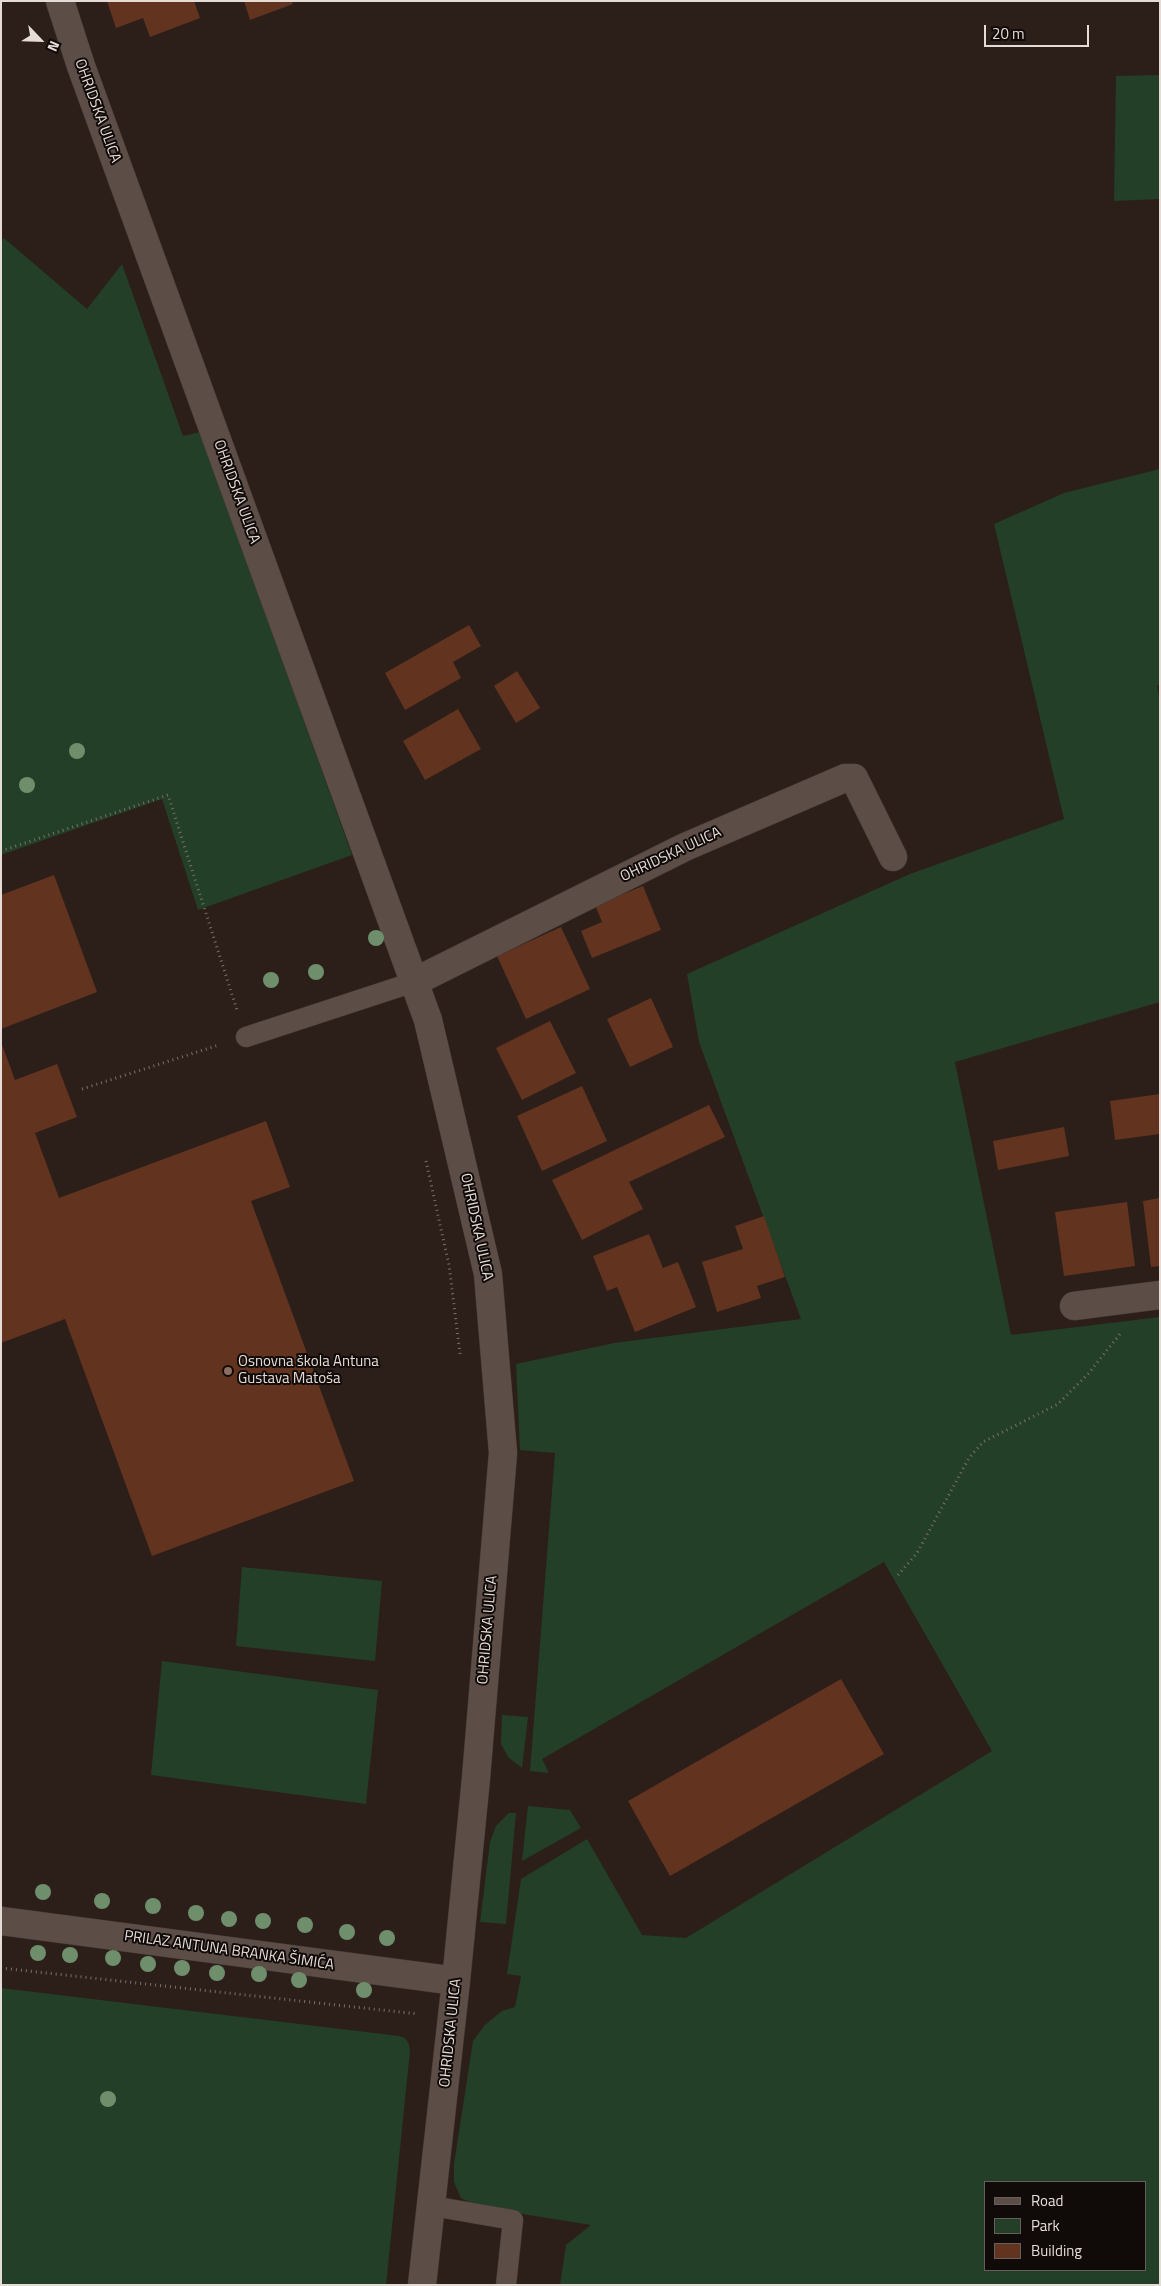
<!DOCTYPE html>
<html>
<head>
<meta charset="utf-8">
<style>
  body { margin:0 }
  #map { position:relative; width:1161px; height:2286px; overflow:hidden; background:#2c1f19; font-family:"Titillium Web",sans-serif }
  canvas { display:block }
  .frame { position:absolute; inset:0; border:2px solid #e5dcd8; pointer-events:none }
  .legend { position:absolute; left:984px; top:2181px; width:162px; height:90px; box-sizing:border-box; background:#100a08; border:1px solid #655e5b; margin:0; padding:6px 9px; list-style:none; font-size:15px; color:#e5dcd8 }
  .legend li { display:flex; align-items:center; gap:10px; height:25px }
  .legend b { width:25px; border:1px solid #655e5b }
  .north { position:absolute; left:15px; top:15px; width:50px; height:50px; -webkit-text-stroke:4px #100a08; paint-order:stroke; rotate:114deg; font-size:14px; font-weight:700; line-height:20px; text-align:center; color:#e5dcd8 }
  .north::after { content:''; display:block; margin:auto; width:18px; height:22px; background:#e5dcd8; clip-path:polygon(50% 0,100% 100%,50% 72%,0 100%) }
  .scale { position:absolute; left:984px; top:25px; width:105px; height:22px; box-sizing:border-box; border:2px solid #e5dcd8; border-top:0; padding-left:6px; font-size:15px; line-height:18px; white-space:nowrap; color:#e5dcd8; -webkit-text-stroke:4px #100a08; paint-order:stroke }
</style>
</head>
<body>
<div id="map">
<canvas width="1161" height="2286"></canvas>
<div class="frame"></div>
<ul class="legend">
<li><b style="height:6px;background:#5c4d47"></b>Road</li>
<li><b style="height:14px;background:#233f28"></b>Park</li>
<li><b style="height:14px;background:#62331f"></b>Building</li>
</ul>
<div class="north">N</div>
<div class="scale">20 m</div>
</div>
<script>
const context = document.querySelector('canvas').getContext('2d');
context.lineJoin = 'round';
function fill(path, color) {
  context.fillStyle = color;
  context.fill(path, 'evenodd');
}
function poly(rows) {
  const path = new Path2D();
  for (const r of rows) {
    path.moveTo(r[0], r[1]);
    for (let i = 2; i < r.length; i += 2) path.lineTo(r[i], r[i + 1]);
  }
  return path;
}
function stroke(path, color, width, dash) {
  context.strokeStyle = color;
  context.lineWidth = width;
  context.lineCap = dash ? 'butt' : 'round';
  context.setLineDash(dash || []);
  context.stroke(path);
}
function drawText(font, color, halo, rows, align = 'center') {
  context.font = font + ' "Titillium Web",sans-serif';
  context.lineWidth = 4;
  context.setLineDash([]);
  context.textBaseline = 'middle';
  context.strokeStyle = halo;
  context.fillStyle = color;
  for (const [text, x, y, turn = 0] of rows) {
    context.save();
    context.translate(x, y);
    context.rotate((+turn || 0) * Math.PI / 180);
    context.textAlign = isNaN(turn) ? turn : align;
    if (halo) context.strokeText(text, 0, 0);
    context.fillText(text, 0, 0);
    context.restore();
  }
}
fill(poly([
  [1160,75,1160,199,1114,201,1116,76],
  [4,238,87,309,122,264,183,436,200,432,352,855,198,910,162,799,1,855,1,242],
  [1160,469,1160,685,1157,685,1160,703,1160,1002,955,1062,1011,1335,1160,1317,1160,2285,560,2285,566,2245,591,2225,479,2207,461,2198,454,2182,454,2164,473,2041,485,2025,502,2011,515,2007,521,1976,507,1974,521,1879,587,1839,642,1935,686,1938,992,1751,884,1562,542,1759,549,1773,530,1771,555,1453,520,1450,516,1364,614,1343,801,1319,699,1042,687,974,910,874,1064,819,994,524,1064,493],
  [985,2182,1145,2182,1145,2270,985,2270],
  [242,1567,382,1581,375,1661,236,1646],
  [162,1661,378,1690,366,1804,151,1775],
  [502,1715,528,1717,522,1768,508,1757,501,1744],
  [528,1806,570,1810,581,1828,522,1861],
  [509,1813,516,1813,506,1924,480,1922,490,1842,496,1826],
  [1,1988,399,2036,405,2038,409,2044,410,2051,386,2285,1,2285]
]), '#233f28');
fill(poly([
  [107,1,194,1,200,18,150,37,143,18,116,28],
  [244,1,292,1,293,4,250,20],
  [469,625,481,646,453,662,461,678,405,710,385,673],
  [517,671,540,708,516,723,494,686],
  [458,709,481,749,425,780,403,741],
  [54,875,97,992,1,1029,1,895],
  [643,886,661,930,592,958,581,931,602,922,595,905],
  [561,927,590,989,526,1019,497,956],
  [651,998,673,1047,630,1067,607,1019],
  [550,1021,576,1073,522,1100,496,1048],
  [1,1042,15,1080,57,1064,77,1117,35,1133,59,1198,266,1121,290,1187,251,1201,354,1481,152,1556,65,1319,1,1343],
  [582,1086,607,1141,542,1171,517,1116],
  [1160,1094,1160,1134,1115,1140,1110,1101],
  [709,1105,725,1137,629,1182,643,1209,582,1240,552,1180],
  [1064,1127,1069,1156,998,1170,993,1141],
  [1160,1198,1160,1266,1151,1267,1143,1201],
  [1127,1202,1135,1266,1064,1276,1055,1212],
  [764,1216,785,1277,757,1286,761,1298,717,1312,702,1262,743,1249,735,1226],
  [649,1234,663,1268,678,1262,696,1307,635,1332,617,1287,607,1291,593,1256],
  [841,1679,884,1754,670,1876,628,1801]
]), '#62331f');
const lane = poly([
  [246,1037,414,982],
  [432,2206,513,2220,506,2285]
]);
const street = poly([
  [60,1,81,66,428,1020,488,1274,503,1453,476,1778,456,1981,422,2285],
  [414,982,685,847,845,778,854,778,893,857],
  [1074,1306,1160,1295],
  [1,1921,456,1981]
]);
stroke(lane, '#463b38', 21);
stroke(street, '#463b38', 29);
stroke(poly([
  [1,851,168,795,237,1010],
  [82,1089,219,1045],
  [426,1161,449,1265,460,1354],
  [898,1575,917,1553,969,1458,983,1442,1058,1404,1088,1374,1120,1334],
  [1,1968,418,2014]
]), '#7a6f6a', 3, [1, 4]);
stroke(lane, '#5c4d47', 20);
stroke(street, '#5c4d47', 28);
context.fillStyle = '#6f8f6c';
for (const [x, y] of [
  [77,751],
  [27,785],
  [376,938],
  [316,972],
  [271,980],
  [43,1892],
  [102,1901],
  [153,1906],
  [196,1913],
  [229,1919],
  [263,1921],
  [305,1925],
  [347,1932],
  [387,1938],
  [38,1953],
  [70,1955],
  [113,1958],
  [148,1964],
  [182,1968],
  [217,1973],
  [259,1974],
  [299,1980],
  [364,1990],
  [108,2099]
]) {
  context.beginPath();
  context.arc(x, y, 8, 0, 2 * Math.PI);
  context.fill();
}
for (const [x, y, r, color] of [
  [228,1371,5,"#8d6e63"]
]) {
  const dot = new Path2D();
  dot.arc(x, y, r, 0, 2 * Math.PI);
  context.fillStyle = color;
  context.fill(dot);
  stroke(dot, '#100a08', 2);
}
drawText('15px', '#e5dcd8', '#100a08', [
  ["OHRIDSKA ULICA",97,111,70],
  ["OHRIDSKA ULICA",236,492,70],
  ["OHRIDSKA ULICA",671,855,-25],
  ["OHRIDSKA ULICA",476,1227,78],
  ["OHRIDSKA ULICA",488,1630,-85],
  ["PRILAZ ANTUNA BRANKA ŠIMIĆA",229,1951,8],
  ["OHRIDSKA ULICA",451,2033,-84]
]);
drawText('15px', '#e5dcd8', '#100a08', [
  ["Osnovna škola Antuna",238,1362],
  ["Gustava Matoša",238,1379]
], 'left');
</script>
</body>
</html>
